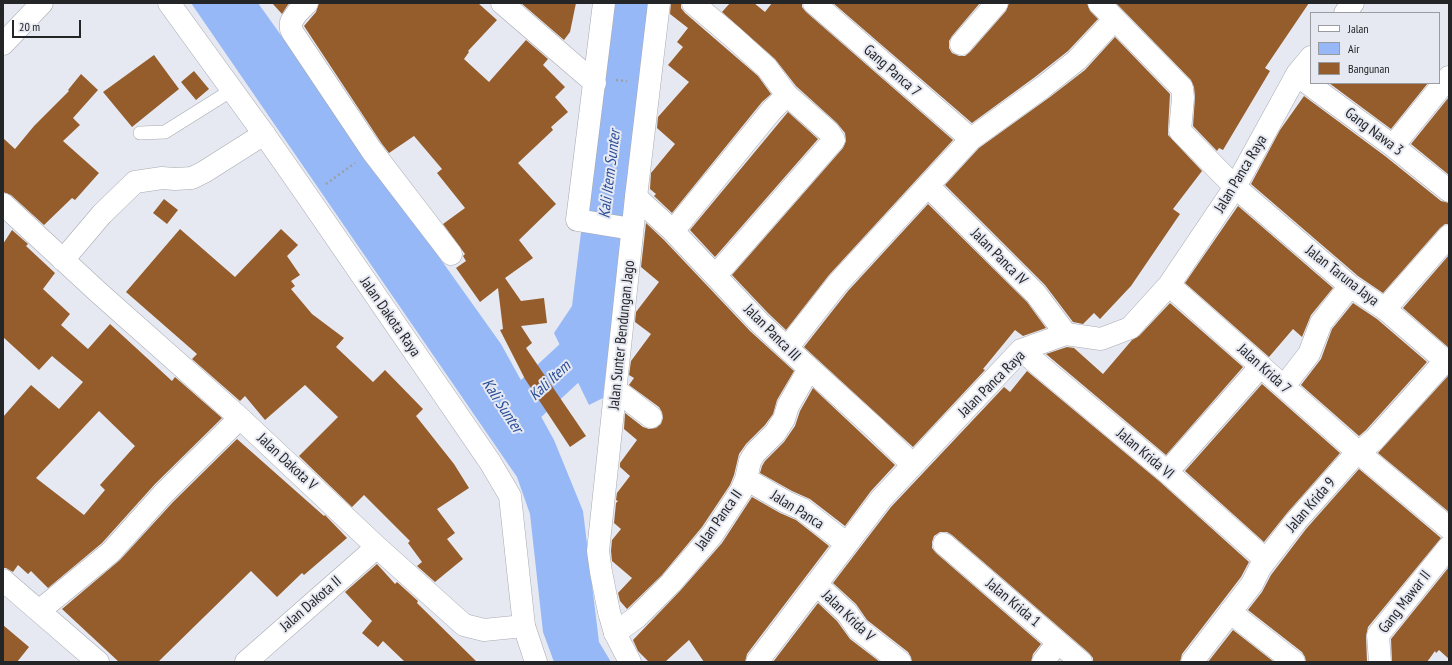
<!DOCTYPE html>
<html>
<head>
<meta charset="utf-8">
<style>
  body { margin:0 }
  #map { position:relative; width:1452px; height:665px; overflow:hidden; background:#e6e9f1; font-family:"PT Sans Narrow",sans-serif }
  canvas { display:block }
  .frame { position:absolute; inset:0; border:4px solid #242527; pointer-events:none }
  .legend { position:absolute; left:1310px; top:12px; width:130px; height:72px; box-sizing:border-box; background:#e6e9f1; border:1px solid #989ba0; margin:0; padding:5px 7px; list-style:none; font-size:12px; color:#242527 }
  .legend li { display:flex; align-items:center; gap:8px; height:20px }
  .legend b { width:20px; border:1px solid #989ba0 }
  .scale { position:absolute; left:12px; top:20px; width:69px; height:18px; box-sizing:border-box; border:2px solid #242527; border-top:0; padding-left:5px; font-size:12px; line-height:14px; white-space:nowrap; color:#242527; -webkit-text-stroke:3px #e6e9f1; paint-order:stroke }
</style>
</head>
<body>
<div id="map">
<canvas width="1452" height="665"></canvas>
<div class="frame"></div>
<ul class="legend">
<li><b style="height:5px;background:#fff"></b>Jalan</li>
<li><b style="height:11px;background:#96b8f7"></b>Air</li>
<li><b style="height:11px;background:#955d2c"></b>Bangunan</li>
</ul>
<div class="scale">20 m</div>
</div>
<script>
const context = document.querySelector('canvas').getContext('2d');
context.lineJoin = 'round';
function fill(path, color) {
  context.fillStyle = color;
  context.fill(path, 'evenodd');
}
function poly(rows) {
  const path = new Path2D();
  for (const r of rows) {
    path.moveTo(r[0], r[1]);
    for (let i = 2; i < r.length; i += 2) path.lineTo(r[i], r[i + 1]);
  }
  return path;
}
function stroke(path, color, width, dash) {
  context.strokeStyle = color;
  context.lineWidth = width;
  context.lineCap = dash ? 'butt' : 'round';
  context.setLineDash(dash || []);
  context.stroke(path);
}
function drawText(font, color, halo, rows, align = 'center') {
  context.font = font + ' "PT Sans Narrow",sans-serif';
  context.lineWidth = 4;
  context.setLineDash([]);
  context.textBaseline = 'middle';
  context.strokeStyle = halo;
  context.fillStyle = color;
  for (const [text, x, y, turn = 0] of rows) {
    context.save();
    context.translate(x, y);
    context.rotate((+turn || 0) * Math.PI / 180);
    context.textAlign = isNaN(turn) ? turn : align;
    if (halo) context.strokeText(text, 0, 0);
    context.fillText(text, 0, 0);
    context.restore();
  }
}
fill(poly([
  [191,3,258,3,501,344,554,440,583,511,599,642,611,662,554,662,543,632,530,514,517,477],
  [609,3,649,3,603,398,589,405,554,333,572,306]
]), '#96b8f7');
stroke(poly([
  [510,418,590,344,593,318]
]), '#96b8f7', 41);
fill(poly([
  [272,3,289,3,282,14],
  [319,3,478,3,497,20,468,51,469,52,464,59,489,82,526,40,548,59,543,65,565,87,555,97,568,112,551,127,553,130,518,163,556,204,519,240,533,258,505,278,521,301,544,298,547,323,521,326,532,343,526,348,586,436,570,447,525,379,500,330,503,329,498,288,480,302,456,268,466,261,463,256,465,254,443,224,465,208,437,173,442,169,414,136,389,153,382,144,304,26,316,12],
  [521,3,576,3,570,32,564,40],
  [671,3,681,3,681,8,685,13,758,76,771,94,762,102,672,213,654,196,656,194,650,189,651,173,675,144,657,128,658,117,689,82,668,65,683,47,677,42,688,28,670,14],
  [730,3,754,3,765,12,772,3,802,3,802,7,806,12,953,140,829,275,786,330,768,313,732,275,843,148,846,141,845,133,837,123,796,86,775,59,722,12],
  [833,3,980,3,952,36,949,41,949,48,952,53,959,56,965,56,970,52,1006,11,1009,3,1087,3,1090,11,1098,19,1068,51,1035,77,972,123],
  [1116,3,1309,3,1265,68,1270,71,1223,150,1219,148,1217,151,1193,126,1195,97,1194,87,1191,80],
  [1115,37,1170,94,1168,130,1168,135,1202,171,1173,209,1180,214,1131,286,1100,319,1094,313,1083,324,1073,322,1045,285,945,185,979,148,1050,97,1085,70],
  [154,55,179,89,132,127,103,92],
  [194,71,209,89,196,100,181,82],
  [81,74,98,90,73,118,80,125,63,141,99,173,75,200,72,198,44,225,11,195,3,192,3,138,15,149,34,126,69,91,68,90],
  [1329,83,1428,83,1391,129],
  [1304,96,1385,156,1441,201,1449,203,1449,224,1445,224,1440,228,1383,293,1358,276,1251,184,1280,130],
  [1449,97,1449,175,1411,144],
  [788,112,818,139,715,257,690,230],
  [164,199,178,210,167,224,153,213],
  [928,204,1027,302,1046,328,1023,336,1015,330,983,369,985,370,913,447,804,347,848,291],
  [1238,206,1333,288,1311,315,1302,337,1293,329,1269,357,1185,283],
  [646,223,664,240,750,331,794,371,777,400,773,414,765,425,746,444,739,454,734,475,730,485,702,527,662,575,627,609,620,601,618,593,632,578,612,561,611,551,612,540,621,529,614,523,616,503,618,501,616,500,617,493,630,476,620,467,620,463,637,440,624,429,625,413,643,427,649,429,656,428,661,424,663,418,662,412,659,407,629,385,634,378,629,375,631,361,651,334,635,322,636,312,659,282,641,267],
  [180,229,235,277,281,229,298,245,287,256,300,275,291,281,295,286,291,289,312,314,344,338,336,347,373,382,385,370,423,409,416,416,454,464,469,488,437,509,455,533,447,539,463,559,435,582,417,566,422,562,408,543,410,541,364,495,352,507,299,456,338,417,305,385,265,420,245,396,240,401,192,359,197,354,126,292],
  [12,230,28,244,26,246,55,273,43,289,70,314,61,325,88,349,110,324,172,381,175,377,222,418,155,484,102,543,48,588,31,571,28,574,18,565,13,572,6,568,3,568,3,417,31,385,59,409,83,382,52,356,39,370,3,337,3,244],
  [99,411,135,446,100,485,105,490,84,515,36,478],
  [1449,255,1449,348,1403,308],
  [1170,303,1243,367,1166,455,1046,354,1067,347,1074,348,1103,374,1132,340,1139,336],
  [1353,303,1377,319,1427,362,1366,430,1359,436,1301,385,1321,359,1332,329],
  [1027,371,1159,481,1249,562,1241,577,1182,654,1180,662,1093,662,1093,658,1089,653,952,535,947,532,940,532,934,536,932,542,932,548,936,553,1041,644,1033,654,1031,662,912,662,911,657,908,652,867,620,856,604,833,583,891,507,1004,387,1010,392],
  [1448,376,1449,376,1449,512,1378,453],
  [1262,384,1340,453,1287,513,1264,542,1185,471],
  [813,388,895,465,871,491,845,526,810,499,792,491,760,473,762,466,765,461,784,442,795,426,800,411],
  [237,439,324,516,325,515,347,538,304,575,302,573,277,597,251,571,158,662,119,662,62,609,120,560,173,502],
  [1359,469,1441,538,1368,627,1366,636,1367,662,1306,662,1305,657,1302,652,1248,610,1262,592,1271,575,1306,529],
  [752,497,780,513,796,520,829,546,747,654,745,662,704,662,689,640,665,662,649,662,638,651,633,640,680,591,722,543],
  [377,564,395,584,397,582,418,601,417,603,477,662,405,662,383,641,378,647,362,633,372,621,345,592],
  [1449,567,1449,659,1439,650,1436,653,1435,651,1427,662,1392,662,1391,639],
  [818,603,837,621,850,639,880,662,773,662],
  [3,625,29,647,17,662,3,662],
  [1233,630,1274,662,1208,662]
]), '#955d2c');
const lane = poly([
  [140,133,165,132,232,90]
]);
const street = poly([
  [307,3,297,13,291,22,291,29,293,33,372,151,451,254],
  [502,3,595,83],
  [604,3,577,220,632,229],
  [814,3,971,139],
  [1099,3,1182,88,1183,98,1180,131,1235,187,1350,286,1385,309,1449,364],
  [1345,13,1353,3],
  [961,44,997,3],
  [1297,74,1302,79,1393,146,1449,191],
  [1393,146,1449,77],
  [928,186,1036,294,1066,334],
  [636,197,673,231,759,322,787,348,876,429,913,465],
  [3,204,98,292,240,418,377,547,464,625,484,630,524,626],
  [673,231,772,110,787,95,767,68,733,37,693,3],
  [63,260,102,214,135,182,162,178,175,179,192,178,204,172,264,134],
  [716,275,834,140,829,132,787,95],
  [1169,285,1359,453,1449,528],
  [1385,309,1449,236],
  [787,348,838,283,971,139,1043,87,1077,60,1115,19],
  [1021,350,1167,472,1266,560],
  [1284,386,1309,354,1321,323,1350,286],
  [616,390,651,417],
  [1167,472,1261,366],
  [746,479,786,502,802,509,847,544],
  [944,544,1081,662],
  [3,580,98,662],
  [816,584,847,613,858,629,900,662],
  [39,611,111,552,164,493,240,418],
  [1230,612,1294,662],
  [615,633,637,617,671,583,712,535,741,491,746,479,750,461,755,453,775,433,784,419,788,406,809,369],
  [246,662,377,547],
  [757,662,881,499,1021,350,1066,334,1101,339,1130,328,1169,285,1235,187,1297,74,1311,57],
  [1043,662,1058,642],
  [1192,662,1252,584,1260,568,1296,521,1352,458,1375,439,1445,361],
  [1380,662,1378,635,1449,547]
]);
const secondary = poly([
  [169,3,264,134,308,197,490,462,510,496,524,626,536,662],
  [3,44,42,3],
  [630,662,615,633,609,612,601,572,598,551,636,197,659,3]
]);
stroke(lane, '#a7aab1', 14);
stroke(street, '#a7aab1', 23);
stroke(secondary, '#a7aab1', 23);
stroke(poly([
  [616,80,627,81],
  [326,184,355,163]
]), '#9d9fa5', 2.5, [2, 3]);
stroke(lane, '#fff', 13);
stroke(street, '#fff', 22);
stroke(secondary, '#fff', 22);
drawText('15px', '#242527', '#e6e9f1', [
  ["Gang Panca 7",892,71,41],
  ["Gang Nawa 3",1374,132,37],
  ["Jalan Panca Raya",1241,174,-59],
  ["Jalan Panca IV",999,257,45],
  ["Jalan Taruna Jaya",1342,276,38],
  ["Jalan Dakota Raya",390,317,55],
  ["Jalan Panca III",772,333,45],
  ["Jalan Sunter Bendungan Jago",622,335,-84],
  ["Jalan Krida 7",1264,369,42],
  ["Jalan Panca Raya",992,384,-45],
  ["Jalan Krida VI",1145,454,40],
  ["Jalan Dakota V",287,462,43],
  ["Jalan Krida 9",1311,505,-49],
  ["Jalan Panca",797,510,32],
  ["Jalan Panca II",719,520,-55],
  ["Gang Mawar II",1405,602,-52],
  ["Jalan Krida 1",1013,603,40],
  ["Jalan Dakota II",311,604,-41],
  ["Jalan Krida V",848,616,44]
]);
drawText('italic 16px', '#2b4f99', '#e6e9f1', [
  ["Kali Item Sunter",610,174,-83],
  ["Kali Item",550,381,-43],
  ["Kali Sunter",502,406,57]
]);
</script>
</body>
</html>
